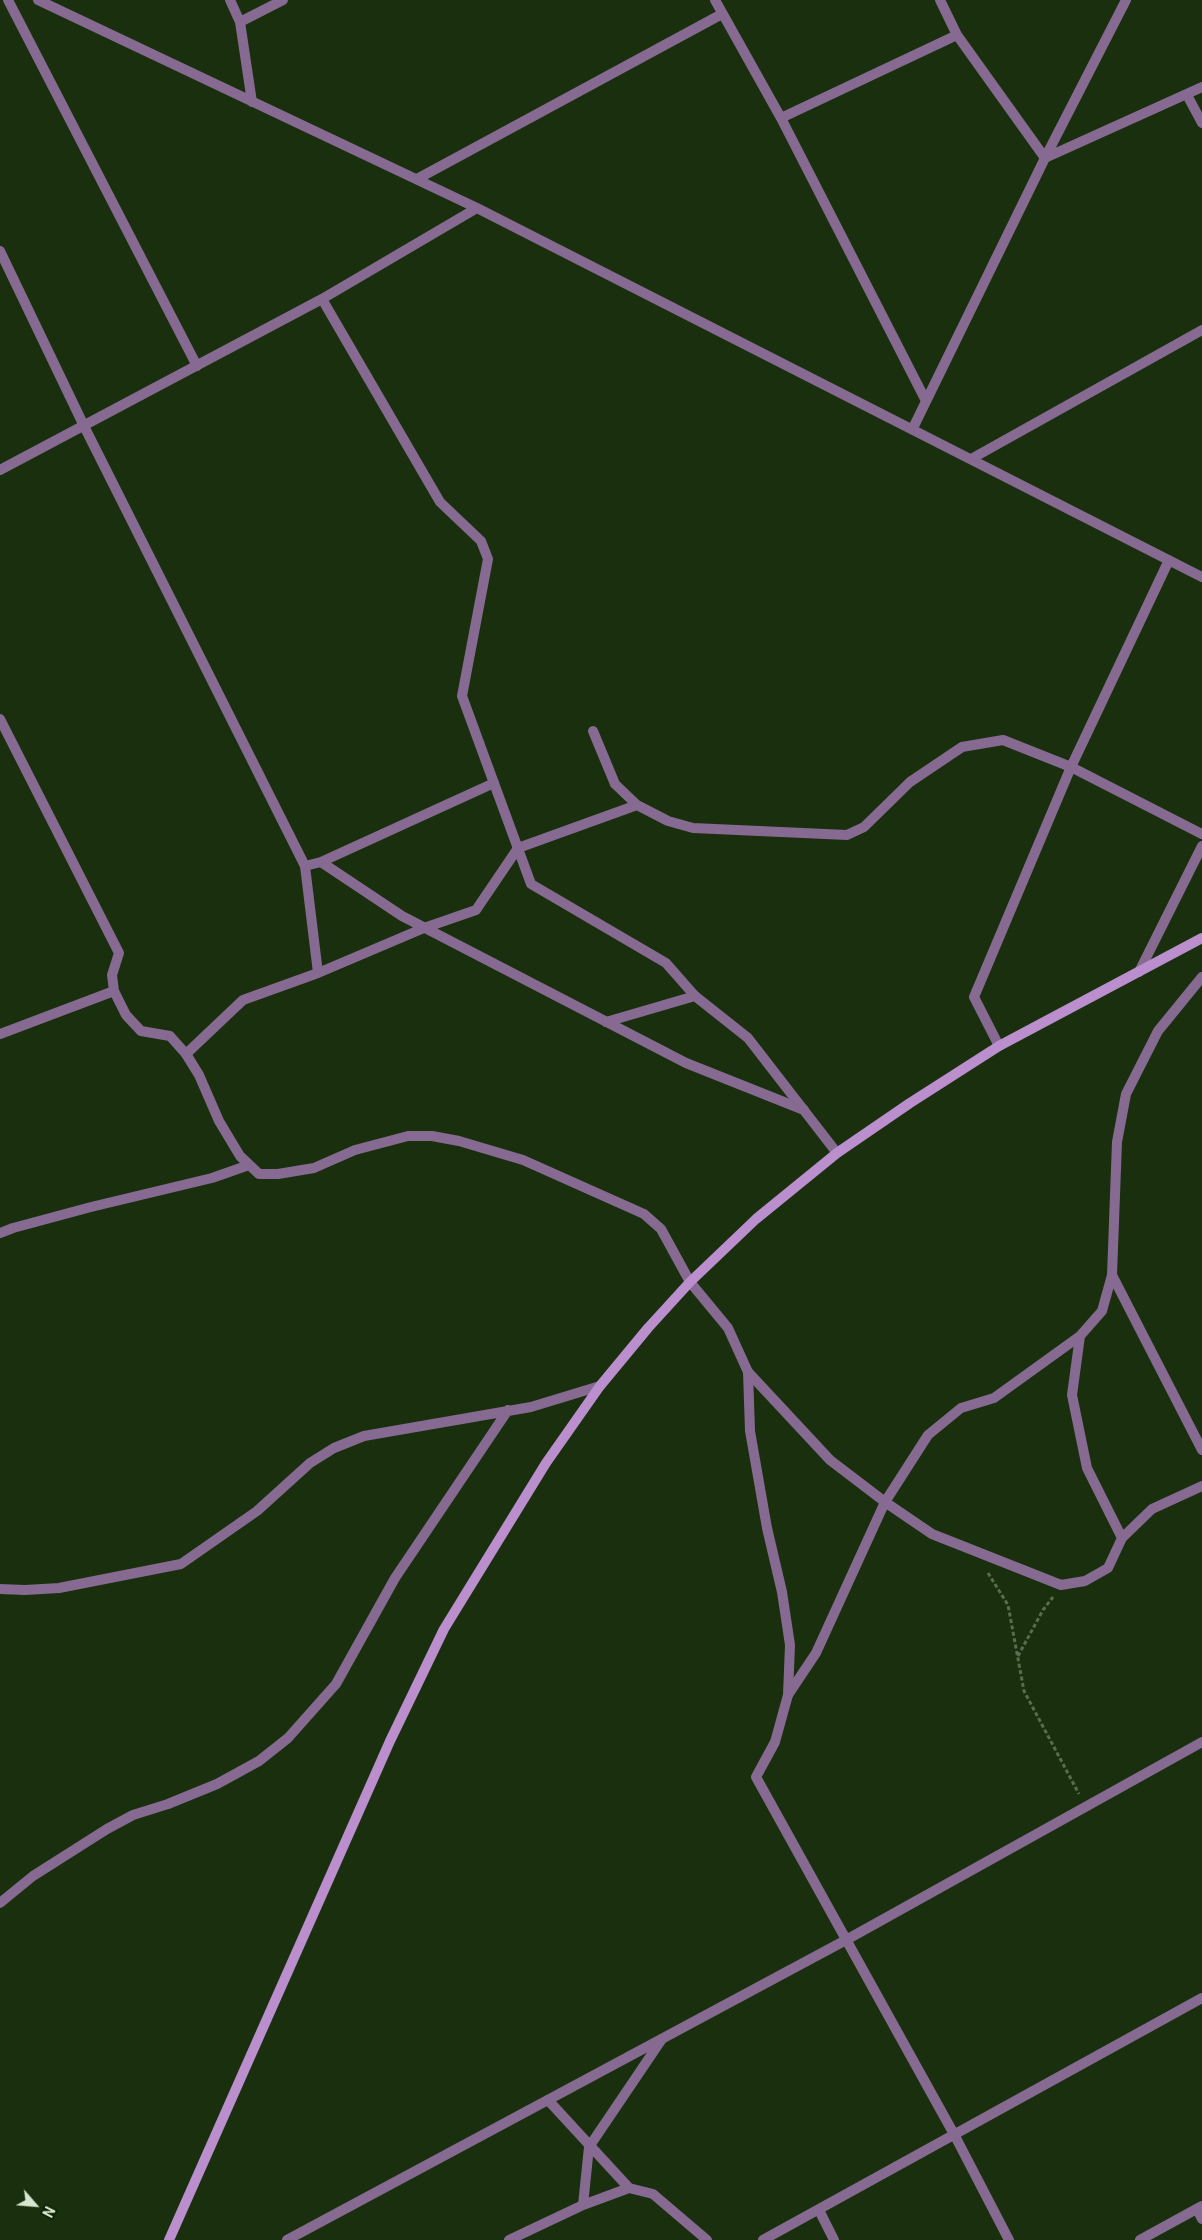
<!DOCTYPE html>
<html>
<head>
<meta charset="utf-8">
<style>
  body { margin:0 }
  #map { position:relative; width:1202px; height:2240px; overflow:hidden; background:#192f0d; font-family:Roboto,sans-serif }
  canvas { display:block }
  .north { position:absolute; left:10px; top:2180px; width:50px; height:50px; -webkit-text-stroke:4px #102503; paint-order:stroke; rotate:117deg; font-size:14px; font-weight:700; line-height:20px; text-align:center; color:#d7e6d1 }
  .north::after { content:''; display:block; margin:auto; width:18px; height:22px; background:#d7e6d1; clip-path:polygon(50% 0,100% 100%,50% 72%,0 100%) }
</style>
</head>
<body>
<div id="map">
<canvas width="1202" height="2240"></canvas>
<div class="north">N</div>
</div>
<script>
const context = document.querySelector('canvas').getContext('2d');
context.lineJoin = 'round';
function poly(rows) {
  const path = new Path2D();
  for (const r of rows) {
    path.moveTo(r[0], r[1]);
    for (let i = 2; i < r.length; i += 2) path.lineTo(r[i], r[i + 1]);
  }
  return path;
}
function stroke(path, color, width, dash) {
  context.strokeStyle = color;
  context.lineWidth = width;
  context.lineCap = dash ? 'butt' : 'round';
  context.setLineDash(dash || []);
  context.stroke(path);
}
stroke(poly([
  [988,1573,1008,1605,1024,1691,1079,1794],
  [1018,1656,1043,1610,1053,1597]
]), '#596c4f', 3, [4, 2.5]);
stroke(poly([
  [593,731,615,784,637,805,668,821,693,828,847,835,864,827,910,782,962,747,1003,740,1071,767],
  [321,862,402,916,686,1063,804,1110],
  [318,973,305,866,321,862,494,783],
  [606,1022,695,996],
  [186,1054,243,1000,318,973,424,928,476,910,518,848,637,805],
  [1080,1336,1072,1395,1087,1468,1122,1538],
  [748,1372,830,1460,885,1502,932,1534,1061,1585,1085,1581,1108,1568,1122,1538,1152,1509,1202,1486],
  [788,1695,816,1653,885,1502,928,1435,961,1408,994,1398,1080,1336,1102,1311,1112,1275],
  [548,2100,629,2188],
  [583,2205,589,2147,662,2039],
  [509,2240,583,2205,629,2188,653,2194,707,2240]
]), '#866a91', 10);
stroke(poly([
  [8,0,197,366],
  [38,0,477,208,1202,577],
  [230,0,240,22,252,102],
  [715,0,781,118,926,401],
  [940,0,957,35,1045,158,1202,87],
  [240,22,283,0],
  [1187,95,1202,123],
  [781,118,957,35],
  [417,179,722,14],
  [0,251,84,426,305,866],
  [322,299,440,502,481,541,488,559,462,696,531,884,666,963,695,996,748,1038,837,1153],
  [913,428,1045,158,1126,0],
  [971,459,1202,330],
  [0,470,322,299,477,208],
  [0,719,119,953,112,975,114,991,126,1015,141,1031,170,1036,186,1054,199,1075,219,1121,240,1156,259,1174,278,1174,314,1168,355,1150,408,1136,432,1136,459,1141,523,1160,644,1214,661,1229,690,1282,728,1328,748,1372,750,1431,767,1528,782,1592,790,1645,788,1695,775,1742,756,1777,955,2136,1009,2240],
  [1071,767,1202,834],
  [1139,972,1202,846],
  [1202,977,1158,1031,1126,1094,1117,1142,1112,1275,1202,1450],
  [0,1034,114,991],
  [999,1046,974,997,1071,767,1169,560],
  [0,1233,13,1228,91,1207,212,1178,249,1165],
  [0,1589,25,1590,59,1588,181,1564,257,1511,310,1463,334,1448,364,1436,531,1407,600,1386],
  [0,1903,33,1876,107,1829,133,1815,168,1804,217,1784,259,1761,288,1738,336,1684,395,1578,508,1410],
  [1197,2209,1202,2219],
  [819,2210,834,2240],
  [287,2240,846,1940,1202,1742],
  [763,2240,1202,1998],
  [1140,2240,1202,2206]
]), '#866a91', 10);
stroke(poly([
  [169,2240,390,1741,444,1629,546,1463,600,1386,648,1328,690,1282,756,1219,837,1153,910,1103,999,1046,1202,938]
]), '#bb8ece', 10);
</script>
</body>
</html>
